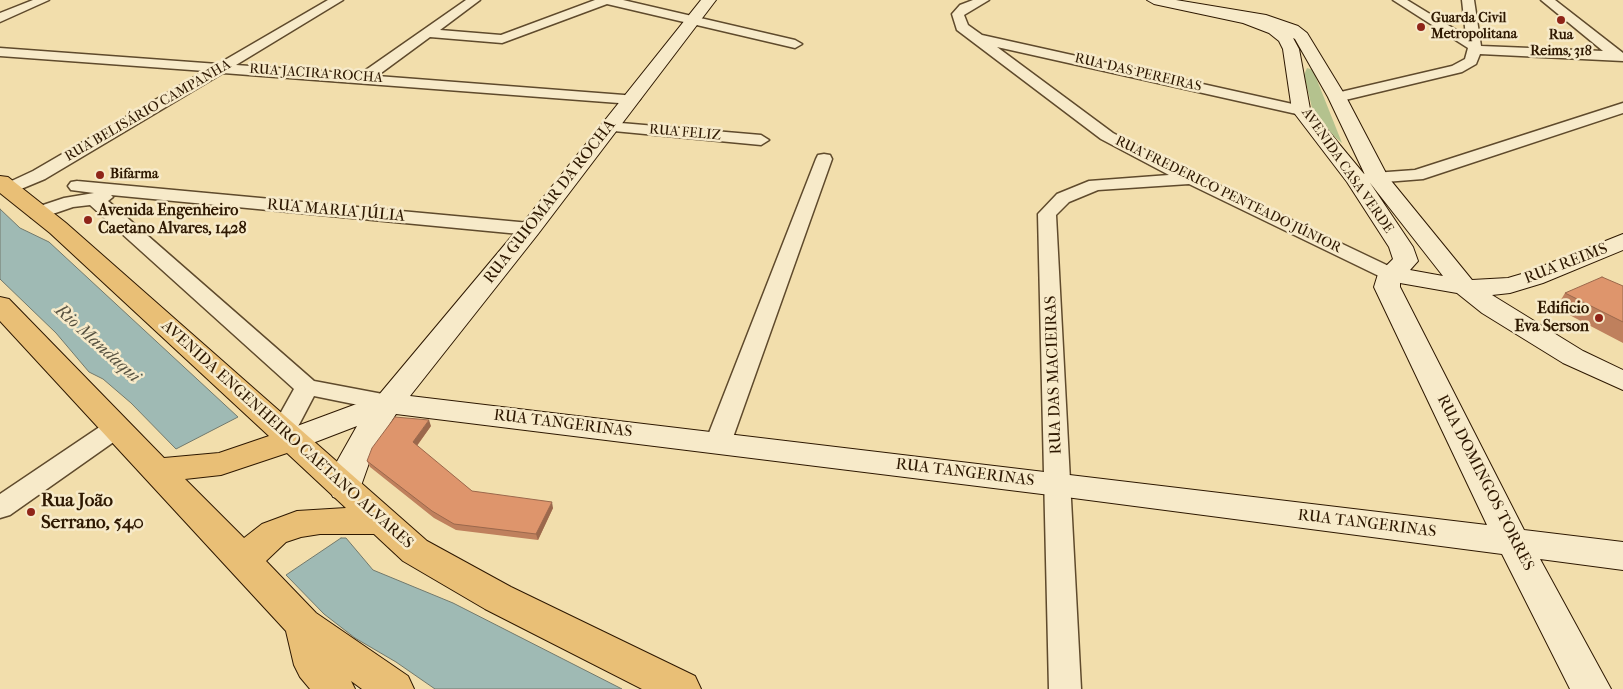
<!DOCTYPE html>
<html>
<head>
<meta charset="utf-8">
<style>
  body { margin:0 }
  canvas { display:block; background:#f2deac }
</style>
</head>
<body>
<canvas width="1623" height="689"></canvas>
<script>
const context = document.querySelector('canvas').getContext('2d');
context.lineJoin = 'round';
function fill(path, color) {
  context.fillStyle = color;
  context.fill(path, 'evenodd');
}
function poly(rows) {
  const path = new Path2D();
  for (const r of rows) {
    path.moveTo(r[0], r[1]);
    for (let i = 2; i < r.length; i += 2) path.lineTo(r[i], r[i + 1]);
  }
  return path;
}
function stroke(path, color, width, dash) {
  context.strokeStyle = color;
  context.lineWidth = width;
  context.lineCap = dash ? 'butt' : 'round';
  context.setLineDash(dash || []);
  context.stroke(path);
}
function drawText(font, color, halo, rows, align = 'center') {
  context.font = font + ' "IM FELL French Canon",serif';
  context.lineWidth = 5;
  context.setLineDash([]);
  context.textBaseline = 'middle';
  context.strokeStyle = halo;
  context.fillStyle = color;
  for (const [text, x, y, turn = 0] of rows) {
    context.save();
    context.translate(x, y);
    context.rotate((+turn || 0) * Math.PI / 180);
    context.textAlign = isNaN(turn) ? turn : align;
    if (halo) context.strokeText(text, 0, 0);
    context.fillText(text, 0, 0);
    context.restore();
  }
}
fill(poly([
  [1307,68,1313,70,1342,143,1315,120,1304,75]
]), '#b4c28e');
const water = poly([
  [0,209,20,228,49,242,238,417,176,449,131,403,103,379,89,372,56,333,0,279,0,209],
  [341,538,346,538,373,570,453,603,622,689,435,689,396,662,355,638,324,614,286,575,341,538]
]);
fill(water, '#9fbab4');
stroke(water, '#72796c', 1);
const street = poly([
  [33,0,49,0,0,22,0,13,33,0],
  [328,0,343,0,236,65,360,74,466,0,480,0,440,30,501,35,595,0,623,0,795,40,802,44,795,48,607,4,502,43,430,37,377,76,637,96,640,99,637,102,632,104,223,73,45,179,9,194,3,193,0,189,3,185,33,171,205,71,0,56,0,48,218,64,328,0],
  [973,0,989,0,964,15,968,25,982,35,1306,107,1309,110,1306,113,1301,115,997,47,1113,133,1141,148,1397,270,1400,274,1397,278,1390,280,1383,278,1189,184,1098,190,1069,202,1056,215,1081,689,1049,689,1038,214,1057,194,1089,181,1169,175,1101,139,957,30,952,14,960,5,973,0],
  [1393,0,1407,0,1466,36,1462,0,1474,0,1481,46,1603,51,1541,0,1555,0,1623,53,1623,61,1480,54,1476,64,1462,72,1337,102,1332,100,1329,97,1332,94,1452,66,1465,59,1468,48,1393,0],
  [1623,103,1623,113,1423,179,1360,184,1354,183,1351,179,1354,175,1360,174,1415,170,1623,103],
  [609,122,761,135,769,140,761,145,603,130,601,127,603,124,609,122],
  [824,154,830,155,832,159,731,443,727,449,718,452,709,449,705,443,816,159,818,155,824,154],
  [77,181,530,223,537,225,540,229,537,233,530,235,111,195,113,197,108,201,314,381,388,395,397,397,400,403,397,409,388,411,314,396,292,438,283,441,274,438,270,432,294,389,90,205,73,207,38,219,31,217,29,213,31,209,64,198,94,193,71,190,68,186,71,182,77,181],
  [116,419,125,422,129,428,125,434,10,515,0,518,0,494,107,422,116,419]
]);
const secondary = poly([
  [701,0,716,0,538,234,410,396,1487,525,1374,287,1378,274,1393,259,1389,247,1347,182,1292,110,1283,49,1279,41,1269,33,1243,23,1154,4,1147,0,1176,0,1266,15,1298,26,1307,33,1346,97,1388,177,1472,280,1508,278,1525,273,1623,234,1623,250,1543,283,1510,293,1492,295,1583,351,1623,370,1623,390,1563,363,1482,313,1457,293,1400,283,1400,287,1524,530,1623,542,1623,570,1540,559,1611,689,1570,689,1502,554,1058,496,396,414,374,449,357,497,345,500,333,497,329,488,335,465,357,426,292,451,281,448,276,440,281,432,378,396,522,224,701,0],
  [1293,38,1295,39,1328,97,1367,179,1443,276,1410,270,1418,261,1413,247,1364,174,1310,109,1299,49,1293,38]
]);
const primary = poly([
  [0,176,8,177,66,223,427,541,511,587,695,676,701,689,642,689,485,609,403,561,374,534,320,534,301,537,286,542,266,561,316,613,408,676,414,689,362,689,351,681,355,689,310,689,300,677,294,665,286,631,0,321,0,297,9,299,164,458,219,453,269,436,50,233,0,193,0,176],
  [287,453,346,508,297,511,262,524,244,538,185,479,221,475,287,453]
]);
stroke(street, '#5f4a2c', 3);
stroke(secondary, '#2e1801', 2);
stroke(primary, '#2e1801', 2);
fill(street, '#f7eac9');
fill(secondary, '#f7eac9');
fill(primary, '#e9bf76');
fill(poly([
  [1623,286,1623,343,1556,308,1565,293],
  [431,426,417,446,472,491,553,508,538,540,456,530,434,518,370,467,367,461]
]), '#bf805d');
fill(poly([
  [429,420,431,426,415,448,413,442],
  [552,502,553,508,538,540,536,534]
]), '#9b684c');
const building = poly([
  [1602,277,1623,286,1623,322,1565,293,1602,277],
  [395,417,429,420,413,442,472,491,552,502,536,534,454,524,432,511,367,461,372,448,395,417]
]);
fill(building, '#de956c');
stroke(building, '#9b684c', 1);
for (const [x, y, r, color] of [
  [1561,20,5,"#8f2418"],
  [1421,27,5,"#8f2418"],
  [100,175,5,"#8f2418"],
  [88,220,5,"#8f2418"],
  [1599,318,5,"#8f2418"],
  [31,512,5,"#8f2418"]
]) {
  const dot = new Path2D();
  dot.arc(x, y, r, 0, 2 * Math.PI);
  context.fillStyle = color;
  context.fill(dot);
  stroke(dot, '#f7eac9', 2);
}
drawText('bold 14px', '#2e1801', '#f7eac9', [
  ["Guarda Civil",1431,19],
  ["Metropolitana",1431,35],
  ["Rua",1561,36,"center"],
  ["Reims, 318",1561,52,"center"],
  ["Bifarma",110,175]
], 'left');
drawText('14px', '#2e1801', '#f7eac9', [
  ["RUA DAS PEREIRAS",1138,73,13],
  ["RUA JACIRA ROCHA",316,74,4],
  ["RUA BELISÁRIO CAMPANHA",148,111,-30],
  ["RUA FELIZ",685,133,5],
  ["AVENIDA CASA VERDE",1347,171,55],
  ["RUA FREDERICO PENTEADO JÚNIOR",1228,195,26]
]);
drawText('16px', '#2e1801', '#f7eac9', [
  ["RUA GUIOMAR DA ROCHA",550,202,-52],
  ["RUA MARIA JÚLIA",336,211,5],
  ["RUA REIMS",1566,264,-21],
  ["RUA DAS MACIEIRAS",1054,375,-92],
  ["RUA TANGERINAS",563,424,7],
  ["AVENIDA ENGENHEIRO CAETANO ALVARES",287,435,42],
  ["RUA TANGERINAS",965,473,7],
  ["RUA DOMINGOS TORRES",1485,483,63],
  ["RUA TANGERINAS",1367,524,7]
]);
drawText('bold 16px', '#2e1801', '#f7eac9', [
  ["Avenida Engenheiro",98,211],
  ["Caetano Alvares, 1428",98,229],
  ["Edificio",1589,309,"right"],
  ["Eva Serson",1589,327,"right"]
], 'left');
drawText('italic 18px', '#565140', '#f7eac9', [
  ["Rio Mandaqui",97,344,42]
]);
drawText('bold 19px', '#2e1801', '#f7eac9', [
  ["Rua João",41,501],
  ["Serrano, 540",41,523]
], 'left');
</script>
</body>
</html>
